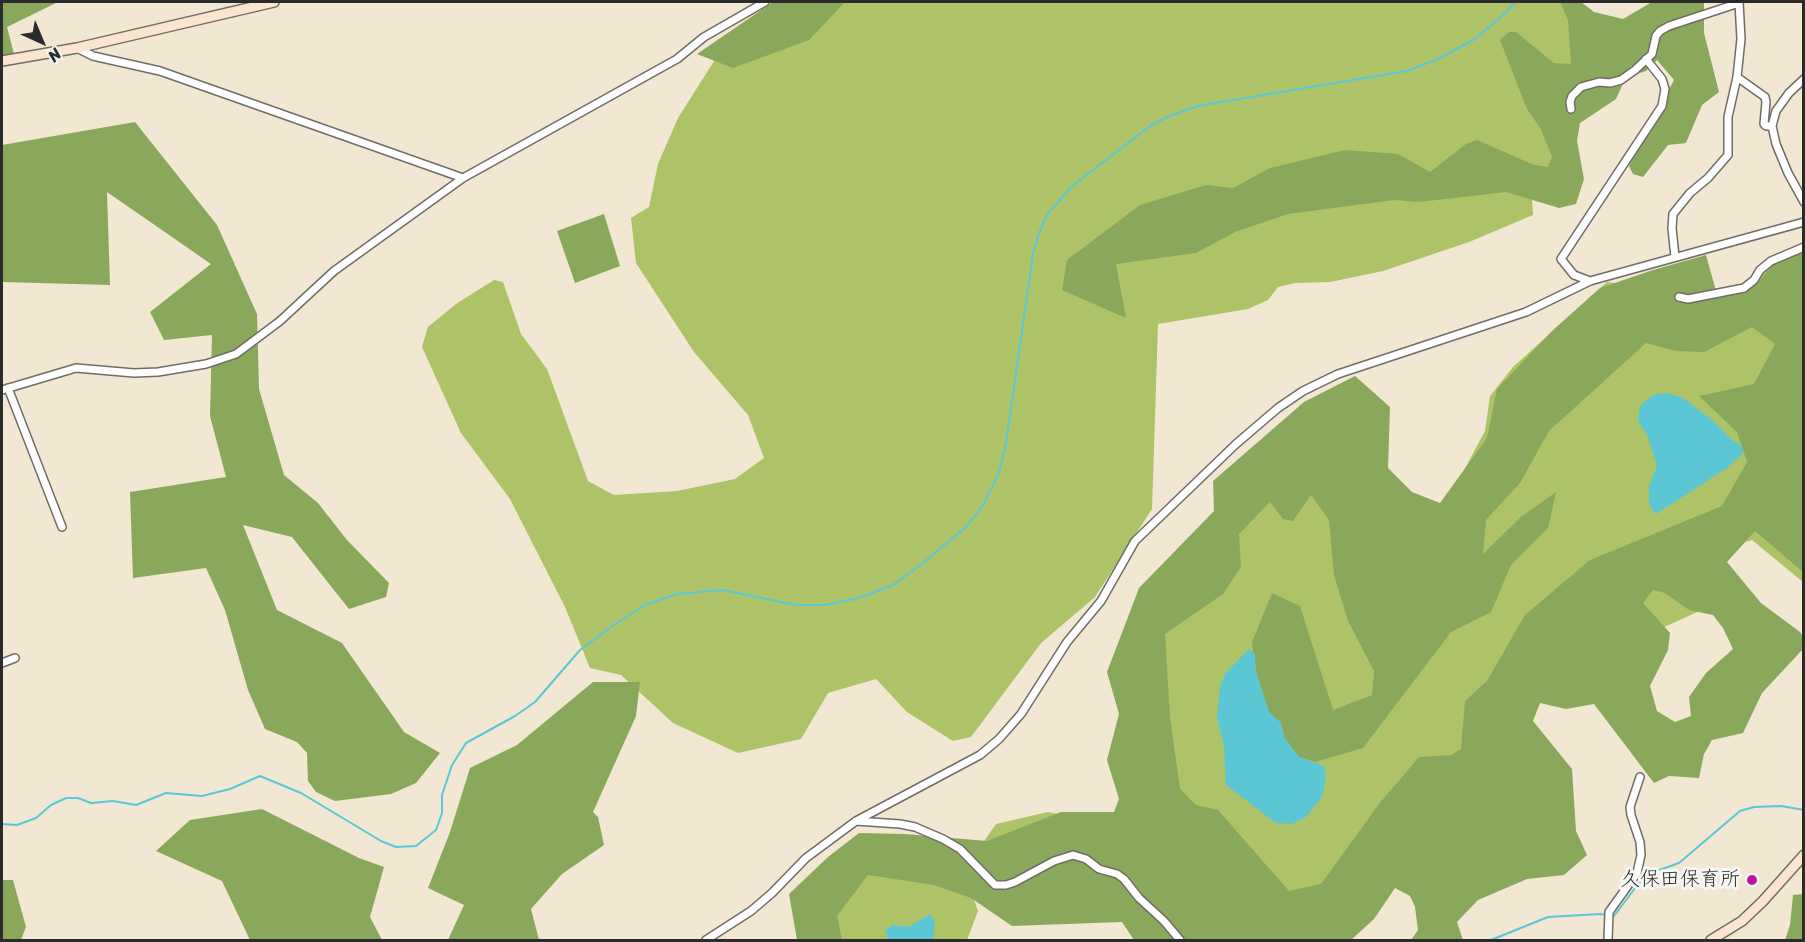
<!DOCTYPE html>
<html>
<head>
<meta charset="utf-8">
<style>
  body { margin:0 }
  #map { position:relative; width:1805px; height:942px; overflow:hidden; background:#f1e7d2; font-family:Sriracha,sans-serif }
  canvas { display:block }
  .frame { position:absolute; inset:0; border:3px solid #2b2b2b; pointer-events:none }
  .north { position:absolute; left:12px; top:12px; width:60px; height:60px; -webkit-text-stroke:4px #f6f6f2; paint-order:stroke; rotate:136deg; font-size:16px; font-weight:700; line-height:24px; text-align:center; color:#2b2b2b }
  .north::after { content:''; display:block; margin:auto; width:21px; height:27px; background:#2b2b2b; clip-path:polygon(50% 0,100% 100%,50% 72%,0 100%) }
</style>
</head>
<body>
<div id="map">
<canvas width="1805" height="942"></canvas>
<div class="frame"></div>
<div class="north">N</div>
</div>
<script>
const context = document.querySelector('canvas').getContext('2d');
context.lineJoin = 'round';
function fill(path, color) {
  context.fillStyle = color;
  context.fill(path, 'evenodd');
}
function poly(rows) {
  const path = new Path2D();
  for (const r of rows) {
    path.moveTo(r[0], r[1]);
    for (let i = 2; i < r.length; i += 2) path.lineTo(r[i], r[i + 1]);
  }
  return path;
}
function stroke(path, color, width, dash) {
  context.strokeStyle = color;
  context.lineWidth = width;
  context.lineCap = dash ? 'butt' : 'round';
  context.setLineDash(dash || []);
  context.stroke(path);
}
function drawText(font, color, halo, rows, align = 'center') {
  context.font = font + ' Sriracha,"Klee One",sans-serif';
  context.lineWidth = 6;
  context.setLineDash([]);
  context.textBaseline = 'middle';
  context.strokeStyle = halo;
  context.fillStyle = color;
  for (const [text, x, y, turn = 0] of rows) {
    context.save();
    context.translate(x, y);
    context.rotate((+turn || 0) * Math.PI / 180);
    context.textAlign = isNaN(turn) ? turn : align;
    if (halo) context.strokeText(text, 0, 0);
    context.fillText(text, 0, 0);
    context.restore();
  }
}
fill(poly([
  [833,2,1567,2,1583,30,1550,178,1531,181,1533,215,1469,242,1383,271,1330,282,1295,283,1278,287,1268,300,1248,309,1158,324,1152,509,1095,597,1041,643,971,737,953,741,907,712,876,679,828,693,801,739,738,753,673,723,621,675,590,668,565,607,510,499,461,433,422,347,428,327,456,304,494,280,503,282,521,334,547,369,588,481,614,495,677,491,735,479,764,458,748,415,694,352,636,263,631,218,649,207,658,164,678,118,716,58],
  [1803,254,1803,582,1752,540,1720,550,1706,608,1638,639,1539,663,1493,825,1335,920,975,854,996,824,1048,812,1102,822,1124,806,1121,654,1295,455,1346,548,1448,500,1485,431,1490,396,1513,367,1607,282,1635,286,1686,303,1746,294,1763,271],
  [855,860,966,878,978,911,967,940,826,940]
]), '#aec267');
fill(poly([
  [2,2,58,2,7,27,14,54,2,56],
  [773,2,845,2,809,40,733,68,697,54],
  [1560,2,1581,2,1594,12,1623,19,1652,2,1703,2,1704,3,1704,33,1719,92,1702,105,1686,143,1668,145,1643,177,1633,174,1629,166,1674,80,1657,60,1646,71,1640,73,1631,66,1616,99,1580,123,1577,141,1584,179,1576,204,1559,208,1506,192,1419,202,1394,200,1288,214,1235,232,1196,253,1116,264,1126,318,1062,290,1067,260,1140,205,1206,185,1233,188,1270,168,1345,150,1398,154,1430,172,1466,144,1477,140,1534,165,1548,167,1552,157,1541,129,1527,109,1500,40,1509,32,1516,32,1554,63,1571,64,1568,20],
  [135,122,217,225,257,314,259,389,284,475,318,503,347,540,389,583,386,597,349,609,292,537,243,525,277,610,342,643,404,732,440,753,416,783,391,794,335,801,316,792,308,781,307,753,297,742,265,729,248,690,225,610,206,568,133,578,130,492,226,477,210,416,212,335,164,340,150,312,211,264,107,192,110,285,2,282,2,145],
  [604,214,620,266,575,283,557,231],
  [1803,250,1803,572,1755,531,1727,562,1761,603,1800,632,1803,637,1803,649,1762,693,1743,733,1712,740,1704,754,1699,778,1669,776,1654,783,1594,704,1566,709,1540,703,1533,721,1572,769,1576,831,1587,855,1564,875,1527,879,1478,900,1457,922,1463,940,1411,940,1418,930,1415,907,1410,896,1395,888,1374,919,1351,940,1134,940,1122,922,1012,926,971,898,934,885,868,875,837,916,842,940,797,940,789,894,828,857,859,833,905,834,987,841,1061,812,1114,812,1119,799,1107,760,1119,714,1107,672,1139,588,1214,511,1213,481,1304,402,1355,376,1390,407,1388,468,1412,492,1440,503,1487,438,1497,389,1552,331,1600,288,1653,270,1706,255,1718,298,1757,284,1773,264],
  [1752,327,1775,344,1754,384,1699,396,1737,432,1747,462,1722,506,1590,560,1525,615,1487,681,1465,701,1461,749,1451,755,1419,757,1379,804,1321,884,1289,891,1218,810,1196,805,1180,789,1170,717,1165,634,1223,594,1241,567,1239,534,1270,502,1283,519,1293,521,1311,495,1329,520,1334,575,1348,621,1374,671,1372,695,1333,710,1300,606,1272,593,1252,642,1256,672,1269,712,1281,723,1284,737,1299,757,1315,762,1363,748,1451,632,1491,612,1511,565,1548,528,1556,492,1522,516,1483,554,1486,520,1520,483,1549,431,1646,343,1676,351,1704,352],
  [1653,590,1665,593,1689,610,1713,615,1723,628,1733,649,1706,673,1689,697,1691,716,1675,722,1657,711,1650,686,1668,650,1670,633,1643,603],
  [593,682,640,682,636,716,593,812,598,817,604,845,562,874,531,909,539,940,448,940,464,905,428,888,450,832,470,768,517,745],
  [262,809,359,858,384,867,370,917,382,940,250,940,222,881,156,851,190,820],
  [2,880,13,880,26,927,21,940,2,940],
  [1803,894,1803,940,1785,940,1790,925,1793,895]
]), '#8aa85c');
fill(poly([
  [1667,393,1683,398,1711,419,1733,441,1741,445,1743,453,1727,468,1656,514,1649,504,1649,486,1657,466,1647,434,1638,421,1640,406,1653,395],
  [1249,649,1255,654,1256,672,1269,712,1281,723,1284,737,1299,757,1324,766,1326,778,1322,797,1306,817,1292,824,1276,823,1226,785,1224,746,1217,718,1220,687,1225,674],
  [930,914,935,922,933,940,888,940,885,931,892,925,909,927]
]), '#5bc7d5');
stroke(poly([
  [2,824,17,825,36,818,51,805,66,798,78,798,91,803,113,801,136,805,166,793,202,796,230,789,260,776,301,793,381,841,396,847,416,846,436,830,442,813,442,795,452,765,466,743,515,716,535,702,580,650,615,624,645,605,677,594,723,590,796,605,825,605,859,598,893,585,923,563,966,527,983,505,999,473,1006,443,1033,254,1039,233,1047,215,1071,187,1150,126,1170,116,1198,106,1407,71,1438,59,1475,39,1502,16,1516,2],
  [1491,940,1548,917,1600,914,1614,916,1639,883,1648,874,1679,863,1740,811,1754,807,1781,806,1804,810]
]), '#5bc7d5', 2);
const street = poly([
  [77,48,93,56,160,71,463,178],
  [1737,77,1765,97,1766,102,1764,124,1766,126,1772,126],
  [1804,79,1789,93,1776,111,1772,126,1776,144,1788,173,1804,202],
  [1571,109,1570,102,1572,96,1581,87,1599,82,1610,83,1621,80,1635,70,1652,54,1656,36,1660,31,1669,26,1739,3],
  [1675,257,1672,228,1673,214,1690,193,1708,178,1728,155,1728,117,1737,77,1741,39,1739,2],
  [1590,281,1574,275,1561,259,1662,106,1665,89,1662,79,1646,59],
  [1679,297,1688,299,1744,288,1754,280,1760,270,1771,261,1804,247],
  [8,388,62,527],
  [2,390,76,368,134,373,158,372,206,364,236,354,280,321,334,271,463,178,677,59,704,37,765,2],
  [2,663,15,658],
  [856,821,900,824,915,827,943,839,960,849,995,885,1006,885,1015,882,1054,861,1073,855,1086,859,1099,869,1117,874,1124,879,1139,898,1164,921,1180,940],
  [706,940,751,911,772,893,806,858,856,821,980,755,999,739,1021,714,1067,642,1101,601,1135,541,1236,444,1278,408,1303,391,1338,374,1526,312,1590,281,1804,222],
  [1608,940,1609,912,1637,873,1641,855,1640,842,1631,815,1630,807,1640,777]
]);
const secondary = poly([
  [2,61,77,48,274,2],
  [1711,940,1742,921,1763,901,1804,855]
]);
stroke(street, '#706d65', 10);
stroke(secondary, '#706d65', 12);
stroke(street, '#fff', 7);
stroke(secondary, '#fce5cf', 9);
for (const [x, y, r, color] of [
  [1752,880,6,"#b5179e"]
]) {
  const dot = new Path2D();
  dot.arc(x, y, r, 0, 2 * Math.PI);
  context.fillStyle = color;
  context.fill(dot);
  stroke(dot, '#f6f6f2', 2);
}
drawText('20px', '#2b2b2b', '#f6f6f2', [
  ["久保田保育所",1740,880]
], 'right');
</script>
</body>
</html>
